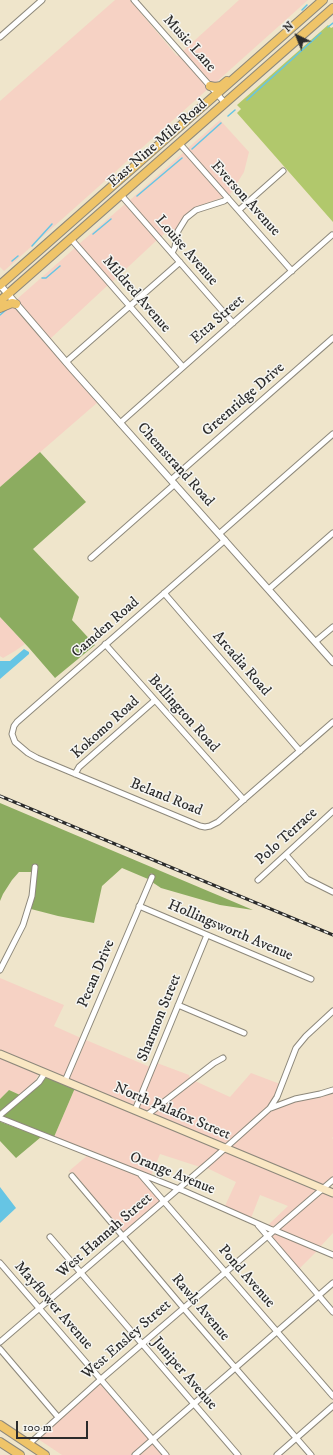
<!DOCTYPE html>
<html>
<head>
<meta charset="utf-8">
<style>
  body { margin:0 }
  #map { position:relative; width:333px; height:1455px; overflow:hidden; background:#efe5cb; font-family:"IM FELL DW Pica",serif }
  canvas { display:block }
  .north { position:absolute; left:277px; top:16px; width:40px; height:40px; -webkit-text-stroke:3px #f6f6f2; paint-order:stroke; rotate:317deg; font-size:11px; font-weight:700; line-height:16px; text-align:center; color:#2b2b2b }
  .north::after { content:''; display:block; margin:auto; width:14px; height:18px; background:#2b2b2b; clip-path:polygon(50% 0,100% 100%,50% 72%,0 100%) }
  .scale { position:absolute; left:16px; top:1421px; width:72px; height:18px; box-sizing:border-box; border:2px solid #2b2b2b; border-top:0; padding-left:5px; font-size:12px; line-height:14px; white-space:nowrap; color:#2b2b2b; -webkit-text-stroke:3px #f6f6f2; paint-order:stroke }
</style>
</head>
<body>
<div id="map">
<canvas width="333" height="1455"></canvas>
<div class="north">N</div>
<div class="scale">100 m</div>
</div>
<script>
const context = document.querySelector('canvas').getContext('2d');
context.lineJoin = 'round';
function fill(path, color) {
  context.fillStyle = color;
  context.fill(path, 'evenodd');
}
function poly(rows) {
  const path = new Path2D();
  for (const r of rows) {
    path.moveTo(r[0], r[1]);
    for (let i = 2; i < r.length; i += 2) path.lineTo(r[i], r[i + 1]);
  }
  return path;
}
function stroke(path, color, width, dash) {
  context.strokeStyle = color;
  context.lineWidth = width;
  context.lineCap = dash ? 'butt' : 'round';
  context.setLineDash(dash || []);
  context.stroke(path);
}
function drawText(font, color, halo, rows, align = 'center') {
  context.font = font + ' "IM FELL DW Pica",serif';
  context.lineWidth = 3;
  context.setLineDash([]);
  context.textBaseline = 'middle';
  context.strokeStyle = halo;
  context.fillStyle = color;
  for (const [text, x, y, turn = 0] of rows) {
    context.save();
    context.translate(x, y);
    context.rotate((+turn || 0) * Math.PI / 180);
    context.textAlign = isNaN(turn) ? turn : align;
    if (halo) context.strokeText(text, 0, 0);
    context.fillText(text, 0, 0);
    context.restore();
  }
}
fill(poly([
  [115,0,130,0,177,56,179,55,209,88,4,271,0,267,0,101],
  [239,0,308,0,213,85,183,51],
  [220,120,249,152,244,172,229,196,187,149],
  [184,152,224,197,201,205,189,212,179,223,176,230,173,243,165,233,161,237,129,201],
  [125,204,157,240,112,282,79,244],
  [76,247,108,285,50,339,16,300],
  [12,304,98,402,0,487,0,314],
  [0,617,25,644,15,651,3,658,0,656],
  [0,978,64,1005,54,1026,81,1038,64,1078,0,1051],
  [86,1040,150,1067,134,1107,69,1080],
  [0,1057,39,1073,34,1083,20,1095,9,1090,0,1099],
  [157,1063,189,1075,190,1078,146,1112,139,1109],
  [251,1073,280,1084,275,1095,268,1106,224,1145,152,1115,195,1081,230,1097],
  [75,1088,220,1149,200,1167,160,1154,151,1176,54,1137],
  [333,1093,333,1137,332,1138,333,1139,333,1176,321,1186,229,1147,272,1110,296,1101,321,1097],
  [225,1151,317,1190,273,1227,267,1226,288,1206,260,1195,251,1218,225,1206,236,1182,207,1168],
  [88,1155,138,1176,160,1201,123,1232,73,1172,71,1173,69,1171],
  [323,1192,333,1196,333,1233,320,1247,279,1229],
  [275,1233,317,1251,299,1269,271,1237],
  [100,1383,149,1439,131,1455,62,1455,38,1439],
  [154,1441,166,1455,139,1455]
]), '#f6d2c4');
fill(poly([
  [328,25,331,28,333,27,333,222,237,113,241,109,237,105]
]), '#b1c86c');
fill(poly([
  [40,452,86,502,33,549,79,597,72,620,95,645,55,678,29,648,0,617,0,487],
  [0,803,92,842,253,910,220,905,161,888,152,882,155,876,151,873,148,879,122,868,102,886,94,923,58,916,31,909,36,882,38,866,33,864,32,874,31,872,19,872,12,880,3,894,0,901],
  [47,1076,75,1088,54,1137,2,1117,41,1084],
  [9,1090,20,1095,0,1111,0,1099],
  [0,1121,1,1122,41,1137,16,1158,0,1141]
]), '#8cac60');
fill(poly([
  [24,649,29,652,29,654,0,679,0,661,10,661],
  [0,1187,16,1208,0,1223]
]), '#66c5e4');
stroke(poly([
  [302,10,307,5],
  [328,27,333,23],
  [247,100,321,33],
  [228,116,235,110],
  [192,149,221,123],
  [137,196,182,158],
  [93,234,111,219],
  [32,246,52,224],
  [12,261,18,256],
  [42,278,46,278,60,266],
  [0,315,6,310]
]), '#66c5e4', 1.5);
const minor = poly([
  [134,0,225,103],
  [0,37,42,0],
  [180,144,292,271],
  [121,195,233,323],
  [239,210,283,171],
  [71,239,183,367],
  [172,253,175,247,178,231,186,218,196,210,224,201,228,198],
  [66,362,180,262],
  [120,423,332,235],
  [171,480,333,338],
  [219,534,333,434],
  [225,540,17,722,14,726,12,734,15,742,28,753,37,758,200,826,205,827,210,826,218,822,333,722],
  [91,558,175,484],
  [269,589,333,533],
  [164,593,300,751],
  [315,642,333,627],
  [105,644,244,800],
  [75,774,79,767,154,701],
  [286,855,307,879,333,892],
  [258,880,333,811],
  [139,906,311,979],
  [0,970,23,925,32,896,35,867],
  [178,1005,244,1033],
  [65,1081,152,877],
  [271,1108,295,1099,320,1094,333,1090],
  [135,1110,207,935],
  [0,1115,39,1082,45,1073],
  [147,1115,214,1063,223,1058],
  [0,1118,184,1191,270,1229,276,1231,333,1255],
  [141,1175,333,1396],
  [72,1176,186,1311,311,1455],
  [258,1225,333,1312],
  [50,1237,238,1455],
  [0,1263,166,1455],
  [0,1342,213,1159,270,1108,277,1097,296,1048,306,1036,333,1011],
  [0,1349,58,1417],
  [29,1444,100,1380,333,1180],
  [135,1455,333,1283],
  [277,1455,333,1406]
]);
const tertiary = poly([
  [0,285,72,369,333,662]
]);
const secondary = poly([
  [0,1054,333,1193]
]);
const primary = poly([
  [210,86,215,87,221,86,227,81],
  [0,285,323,0],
  [0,301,333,8],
  [0,308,12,303,16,304]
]);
const trunk = poly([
  [0,1425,45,1455],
  [0,1442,20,1455]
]);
stroke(minor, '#8d887b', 7);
stroke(tertiary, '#8d887b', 8);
stroke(secondary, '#8d887b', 9);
stroke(primary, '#8d887b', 10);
stroke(trunk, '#8d887b', 10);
stroke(minor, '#fff', 5);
stroke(tertiary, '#fff', 6);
stroke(secondary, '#f9e7c3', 7);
stroke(primary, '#efc469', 8);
stroke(trunk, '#efc469', 8);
const rail = poly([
  [0,796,333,935]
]);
stroke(rail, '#2b2b2b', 3);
stroke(rail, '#f6f6f2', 1.5, [4.5]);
drawText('15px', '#2b2b2b', '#f6f6f2', [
  ["Music Lane",189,44,48],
  ["East Nine Mile Road",158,144,-41],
  ["Everson Avenue",245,199,48],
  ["Louise Avenue",186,251,49],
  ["Mildred Avenue",136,295,49],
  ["Etta Street",218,320,-41],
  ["Greenridge Drive",244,400,-41],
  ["Chemstrand Road",175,465,48],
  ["Camden Road",106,628,-41],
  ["Arcadia Road",241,664,49],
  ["Bellington Road",183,714,48],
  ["Kokomo Road",106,728,-42],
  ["Beland Road",166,798,22],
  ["Polo Terrace",287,837,-42],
  ["Hollingsworth Avenue",230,931,23],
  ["Pecan Drive",97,974,-67],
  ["Sharmon Street",160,1018,-68],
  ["North Palafox Street",172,1112,23],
  ["Orange Avenue",172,1174,22],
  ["West Hannah Street",105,1236,-41],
  ["Pond Avenue",246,1277,49],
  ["Mayflower Avenue",53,1306,49],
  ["Rawls Avenue",200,1308,50],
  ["West Ensley Street",127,1340,-41],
  ["Juniper Avenue",184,1374,49]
]);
</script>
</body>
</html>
